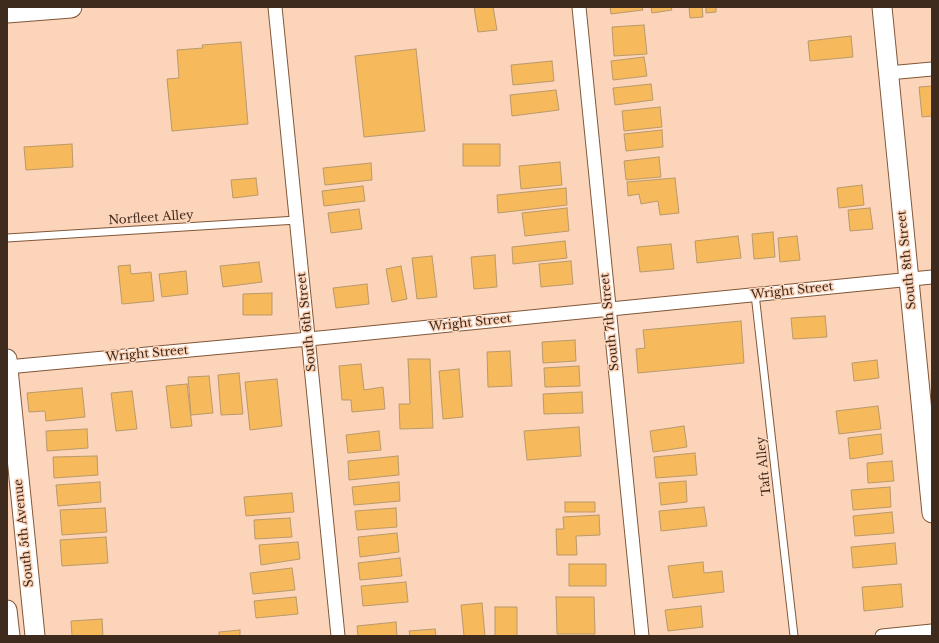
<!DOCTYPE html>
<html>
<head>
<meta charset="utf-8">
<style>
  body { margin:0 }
  #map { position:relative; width:939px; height:643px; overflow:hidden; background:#fcd4ba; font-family:"Libre Baskerville",serif }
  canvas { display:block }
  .frame { position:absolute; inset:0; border:8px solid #3e2b1e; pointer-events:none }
</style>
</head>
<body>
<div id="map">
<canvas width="939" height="643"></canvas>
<div class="frame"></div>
</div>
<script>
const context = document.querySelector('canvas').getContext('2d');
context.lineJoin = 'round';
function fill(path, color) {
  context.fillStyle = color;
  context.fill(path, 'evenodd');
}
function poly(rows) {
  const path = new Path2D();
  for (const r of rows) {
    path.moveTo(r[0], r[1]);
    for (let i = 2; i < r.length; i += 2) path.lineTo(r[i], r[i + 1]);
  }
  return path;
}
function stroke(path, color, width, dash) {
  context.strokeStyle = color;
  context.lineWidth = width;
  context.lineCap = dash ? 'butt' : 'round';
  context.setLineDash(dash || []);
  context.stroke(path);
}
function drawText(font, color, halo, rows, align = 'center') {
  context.font = font + ' "Libre Baskerville",serif';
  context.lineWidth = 3;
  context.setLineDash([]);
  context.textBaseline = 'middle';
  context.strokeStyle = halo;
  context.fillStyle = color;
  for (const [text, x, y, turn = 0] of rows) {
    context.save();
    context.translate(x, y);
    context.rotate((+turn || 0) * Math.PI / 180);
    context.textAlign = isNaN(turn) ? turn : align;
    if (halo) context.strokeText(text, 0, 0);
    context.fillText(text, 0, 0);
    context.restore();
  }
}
const building = poly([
  [474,7,493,7,497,30,478,32,474,7],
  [610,7,642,7,643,10,611,14,610,7],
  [651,7,671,7,672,10,652,13,651,7],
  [689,7,702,7,703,17,690,18,689,7],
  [706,7,716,7,716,12,706,13,706,7],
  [644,25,647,54,614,56,612,27,644,25],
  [851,36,853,57,810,61,808,41,851,36],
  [241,42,248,124,172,131,167,79,179,78,177,50,203,48,202,45,241,42],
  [416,49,425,131,364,137,355,56,416,49],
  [644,57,647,76,613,80,611,61,644,57],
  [552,61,554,81,513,85,511,65,552,61],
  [651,84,653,100,615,105,613,88,651,84],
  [932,86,932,116,922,117,919,87,932,86],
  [556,90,559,110,512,116,510,95,556,90],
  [660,107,662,127,624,131,622,111,660,107],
  [662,130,663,147,626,151,624,134,662,130],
  [72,144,73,167,26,170,24,147,72,144],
  [463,144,500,144,500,166,463,166,463,144],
  [659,157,661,177,626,180,624,161,659,157],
  [560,162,562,185,521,189,519,166,560,162],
  [371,163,372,180,325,185,323,168,371,163],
  [256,178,258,195,233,198,231,180,256,178],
  [675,178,679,213,660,215,658,201,641,204,639,194,628,196,627,182,675,178],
  [862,185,864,205,839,208,837,188,862,185],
  [363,186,365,201,324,206,322,191,363,186],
  [566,188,567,205,498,213,497,195,566,188],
  [567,208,569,231,525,236,522,213,567,208],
  [870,208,873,229,850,231,848,210,870,208],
  [359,209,362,229,331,233,328,213,359,209],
  [773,232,775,257,754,259,752,234,773,232],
  [738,236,741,258,697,263,695,241,738,236],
  [797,236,800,260,780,262,778,238,797,236],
  [565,241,567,258,513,264,512,247,565,241],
  [671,244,674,269,640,272,637,247,671,244],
  [495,255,497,287,474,289,471,257,495,255],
  [432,256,437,297,417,299,412,258,432,256],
  [571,261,573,284,541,287,539,264,571,261],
  [259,262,262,282,223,287,220,266,259,262],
  [130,265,131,274,151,272,154,301,122,304,118,266,130,265],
  [401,266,407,299,392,302,386,269,401,266],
  [186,271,188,294,162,297,159,274,186,271],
  [367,284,369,304,336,308,333,288,367,284],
  [272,293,272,315,243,315,243,294,272,293],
  [825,316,827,337,793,339,791,318,825,316],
  [741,321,744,363,638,373,636,349,645,348,643,330,741,321],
  [575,340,576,361,543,363,542,342,575,340],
  [510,351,512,386,488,387,487,352,510,351],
  [408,359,430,359,433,428,400,429,399,404,410,404,408,359],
  [877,360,879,378,854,381,852,363,877,360],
  [361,364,364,390,383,387,385,409,352,412,351,400,342,400,339,366,361,364],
  [579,366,580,386,545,387,544,368,579,366],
  [459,369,463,417,443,419,439,371,459,369],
  [239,373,243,414,221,415,218,375,239,373],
  [209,376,213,413,191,415,188,377,209,376],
  [277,379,282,426,250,430,245,382,277,379],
  [187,384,192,426,171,428,166,386,187,384],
  [82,388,85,417,46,421,45,411,29,412,27,393,82,388],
  [132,391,137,429,116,431,111,393,132,391],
  [582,392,583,413,544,414,543,394,582,392],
  [878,406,881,429,839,434,836,411,878,406],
  [684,426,687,447,653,452,650,431,684,426],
  [579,427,581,456,527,460,524,431,579,427],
  [87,429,88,448,47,451,46,431,87,429],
  [379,431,381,450,348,453,346,435,379,431],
  [881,434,883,454,850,459,848,438,881,434],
  [695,453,697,475,656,478,654,457,695,453],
  [97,456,98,475,54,478,53,457,97,456],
  [398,456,399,475,349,480,348,461,398,456],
  [892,461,894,481,868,483,867,463,892,461],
  [686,481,687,502,661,505,659,483,686,481],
  [100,482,101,502,58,506,56,485,100,482],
  [399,482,400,501,354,505,352,487,399,482],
  [890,487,891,507,853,510,851,490,890,487],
  [292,493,294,512,246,516,244,497,292,493],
  [565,502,595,502,595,512,565,512,565,502],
  [704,507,707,526,661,531,659,511,704,507],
  [105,508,107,532,62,535,60,510,105,508],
  [396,508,397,527,357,530,355,511,396,508],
  [892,512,894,533,855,536,853,516,892,512],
  [599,515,600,535,576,536,577,555,557,555,556,529,564,529,563,517,599,515],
  [290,518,292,537,255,539,254,520,290,518],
  [397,533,399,552,360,557,358,537,397,533],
  [106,537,108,563,62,566,60,540,106,537],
  [298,542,300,559,261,565,259,545,298,542],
  [895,543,897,564,853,568,851,547,895,543],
  [400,558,402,576,360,580,358,563,400,558],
  [703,562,704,573,722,571,724,592,673,598,668,566,703,562],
  [569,564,606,564,606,586,569,586,569,564],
  [292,568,295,590,253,594,250,573,292,568],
  [406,582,408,602,363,606,361,586,406,582],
  [901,584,903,607,864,611,862,587,901,584],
  [296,597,298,614,256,618,254,601,296,597],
  [556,597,594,597,595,634,557,634,556,597],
  [482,603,485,636,464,636,461,605,482,603],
  [701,606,703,627,668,631,665,610,701,606],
  [495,607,517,607,517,636,495,636,495,607],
  [102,619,103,636,72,636,71,621,102,619],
  [396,622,397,636,358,636,357,626,396,622],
  [435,629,436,636,410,636,409,631,435,629],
  [240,630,240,636,219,636,219,632,240,630]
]);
fill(building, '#f6b95b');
stroke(building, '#b9996c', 1);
const lane = poly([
  [7,238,297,220],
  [755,294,794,636]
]);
const street = poly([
  [275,7,338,636],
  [579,7,642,636],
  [888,73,932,69],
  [7,367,309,339,932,277],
  [882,636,932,631]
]);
const secondary = poly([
  [882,7,932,513],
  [7,359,35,636],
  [7,610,10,636]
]);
const primary = poly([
  [7,12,71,7]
]);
stroke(lane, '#815738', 9);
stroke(street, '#815738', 15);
stroke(secondary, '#815738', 21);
stroke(primary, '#815738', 23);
stroke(lane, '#fff', 7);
stroke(street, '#fff', 13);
stroke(secondary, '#fff', 19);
stroke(primary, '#fff', 21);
drawText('12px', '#3e2b1e', '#fcd4ba', [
  ["Norfleet Alley",151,218,-4],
  ["South 8th Street",907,260,-96],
  ["Wright Street",792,291,-6],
  ["South 6th Street",307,322,-96],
  ["South 7th Street",610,322,-96],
  ["Wright Street",470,323,-6],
  ["Wright Street",147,354,-5],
  ["Taft Alley",764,466,-96],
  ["South 5th Avenue",24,533,-96]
]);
</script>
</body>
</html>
